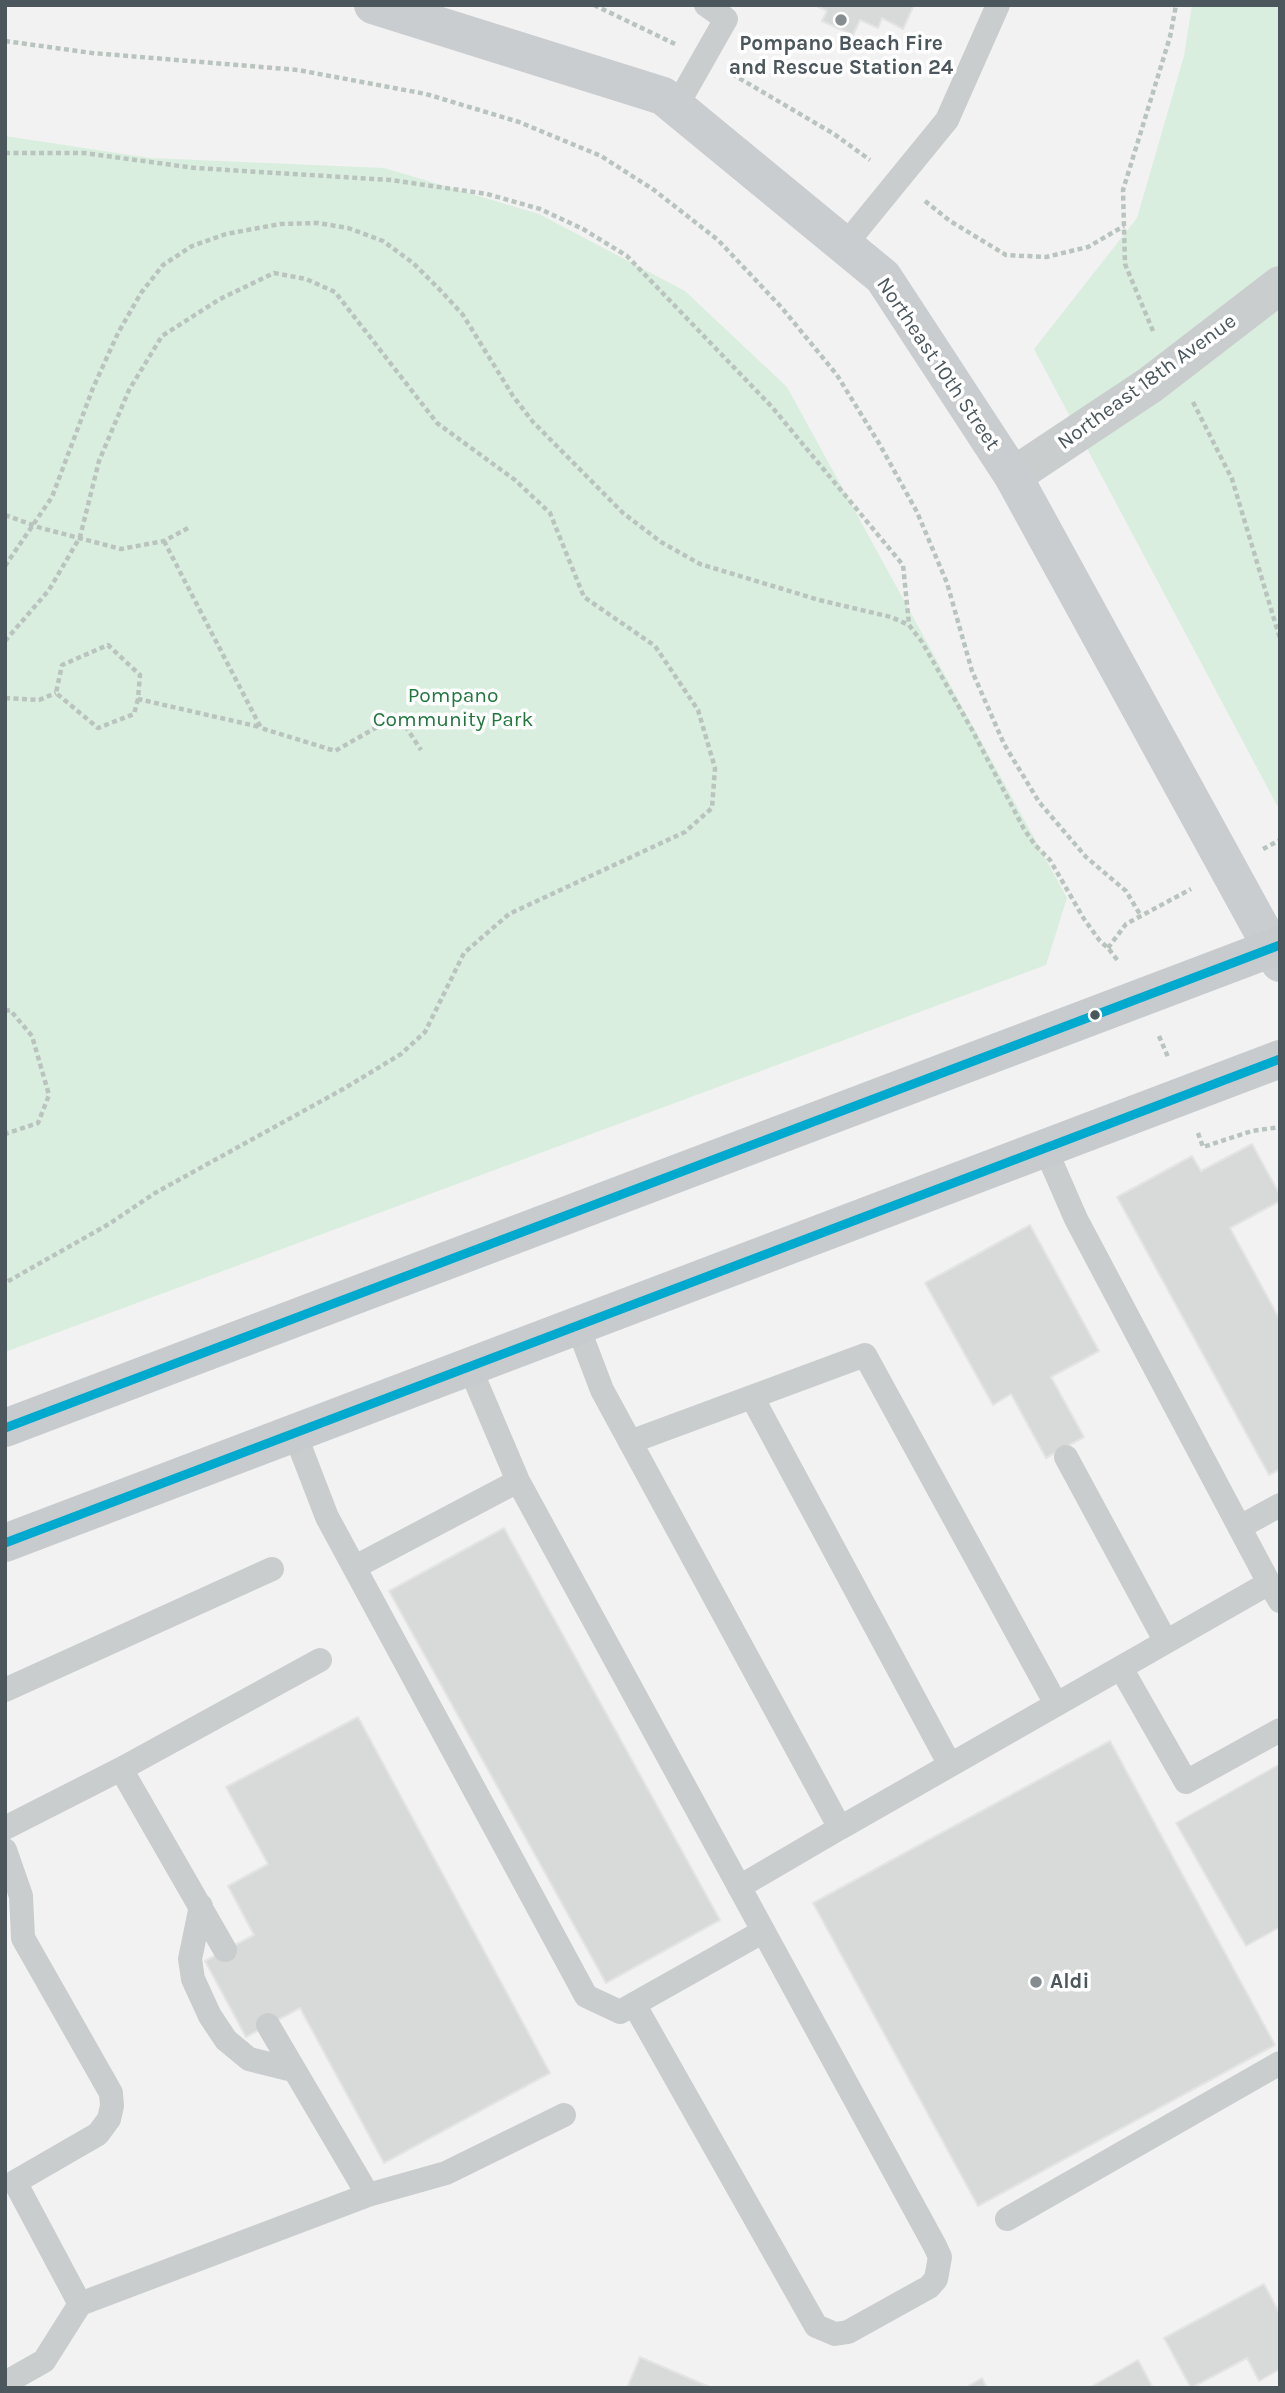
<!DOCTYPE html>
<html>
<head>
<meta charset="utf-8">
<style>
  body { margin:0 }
  #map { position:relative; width:1285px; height:2393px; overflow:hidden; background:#f2f2f2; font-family:Karla,sans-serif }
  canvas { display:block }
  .frame { position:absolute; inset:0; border:7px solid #4b575c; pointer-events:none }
</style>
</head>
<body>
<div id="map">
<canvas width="1285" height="2393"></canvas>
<div class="frame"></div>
</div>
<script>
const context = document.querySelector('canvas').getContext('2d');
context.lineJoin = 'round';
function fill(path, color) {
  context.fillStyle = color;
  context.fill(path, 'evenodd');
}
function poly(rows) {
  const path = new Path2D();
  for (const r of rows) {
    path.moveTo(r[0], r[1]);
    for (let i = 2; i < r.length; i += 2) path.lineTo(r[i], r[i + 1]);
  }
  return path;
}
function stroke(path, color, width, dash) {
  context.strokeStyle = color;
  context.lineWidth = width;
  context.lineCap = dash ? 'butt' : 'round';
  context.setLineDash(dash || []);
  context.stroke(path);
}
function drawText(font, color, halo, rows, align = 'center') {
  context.font = font + ' Karla,sans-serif';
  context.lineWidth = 7;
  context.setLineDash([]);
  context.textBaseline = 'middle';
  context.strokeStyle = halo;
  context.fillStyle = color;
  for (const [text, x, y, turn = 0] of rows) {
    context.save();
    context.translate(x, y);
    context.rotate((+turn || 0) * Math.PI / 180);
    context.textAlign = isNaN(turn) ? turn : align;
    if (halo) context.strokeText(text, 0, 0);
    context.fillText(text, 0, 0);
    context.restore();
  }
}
fill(poly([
  [1192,5,1280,5,1280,811,1034,349,1137,218,1184,56],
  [5,136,150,158,384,168,539,214,685,291,787,387,1067,898,1046,965,5,1352]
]), '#d9eede');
const building = poly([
  [815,5,914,5,903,29,882,18,878,28,860,20,853,35,822,21,827,11,815,5],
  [1252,1144,1280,1195,1280,1201,1230,1228,1280,1320,1280,1469,1269,1475,1117,1197,1192,1156,1201,1171,1252,1144],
  [1030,1225,1099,1351,1051,1377,1084,1437,1046,1458,1011,1394,993,1405,925,1283,1030,1225],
  [504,1528,720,1920,606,1983,389,1591,504,1528],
  [358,1717,550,2073,384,2163,300,2008,246,2037,205,1961,254,1935,228,1886,268,1864,226,1787,358,1717],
  [1110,1741,1275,2045,978,2206,813,1903,1110,1741],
  [1280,1764,1280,1927,1246,1946,1176,1823,1280,1764],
  [1264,2284,1280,2314,1280,2369,1259,2381,1247,2358,1191,2388,1164,2338,1264,2284],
  [640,2357,712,2388,627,2388,640,2357],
  [1138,2360,1153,2388,1089,2388,1138,2360],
  [982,2378,987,2388,965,2388,982,2378]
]);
fill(building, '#d8dada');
stroke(building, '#e4e4e4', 2);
stroke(poly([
  [594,5,675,44],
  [5,41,92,53,298,70,426,94,519,122,601,156,654,190,718,240,782,308,837,375,880,445,917,512,947,583,972,671,1004,744,1039,802,1086,857,1126,891,1141,916],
  [732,74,834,134,870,160],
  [5,153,84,153,195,168,391,180,487,194,540,209,583,229,627,256,772,407,903,565,909,624],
  [925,201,950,221,1006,255,1046,257,1088,247,1124,226],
  [1153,331,1125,264,1123,190,1170,37,1176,5],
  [1193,402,1232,479,1280,639],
  [5,515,41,528,121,549,164,541,190,527],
  [164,541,261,728,335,751,398,715,421,750],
  [5,566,52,497,93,388,118,333,141,293,163,265,192,246,226,234,280,224,318,223,348,228,383,241,413,263,442,292,463,315,513,396,533,422,623,513,661,542,700,564,819,600,891,617,909,625,922,642,971,728,1024,829,1035,845,1050,860,1084,919,1100,941,1108,948,1118,961],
  [5,641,49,590,80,537,99,461,129,390,162,336,220,299,274,273,306,279,335,292,437,423,515,480,550,513,584,597,655,646,698,710,715,768,712,808,685,832,509,914,464,953,425,1032,401,1054,345,1088,155,1193,109,1224,5,1283],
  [5,698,39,700,56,693],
  [138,699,134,714,98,728,56,693,62,665,108,645,140,675,138,699,260,727],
  [1263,849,1280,840],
  [1108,948,1126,924,1191,889],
  [5,1011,10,1010,32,1036,49,1095,38,1123,5,1134],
  [1159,1036,1168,1057],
  [1198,1133,1203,1147,1252,1131,1280,1127]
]), '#bac4bf', 4.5, [5, 3.5]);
stroke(poly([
  [676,107,726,19,706,5],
  [845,245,947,120,998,5],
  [578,1327,602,1390,840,1828,1269,1583,1076,1219,1045,1148],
  [470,1368,518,1481,935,2246,940,2257,936,2279,929,2287,848,2332,835,2334,816,2326,634,2004],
  [752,1397,950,1765],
  [295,1434,327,1517,586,1996,620,2012,762,1932],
  [630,1442,865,1355,1056,1704],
  [1066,1457,1166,1642],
  [1240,1527,1280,1505],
  [355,1567,518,1481],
  [1269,1583,1280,1601],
  [1121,1668,1186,1782,1280,1730],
  [5,1690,272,1569],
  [121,1769,225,1950],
  [5,1828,121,1769,320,1660],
  [5,1850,21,1896,23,1938,111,2093,112,2106,109,2119,98,2134,15,2182,80,2304,44,2361,5,2383],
  [739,1887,840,1828],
  [201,1906,190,1959,193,1979,210,2016,226,2040,249,2059,293,2070],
  [268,2025,368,2195,446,2173,564,2115],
  [1007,2219,1280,2063],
  [80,2304,368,2195]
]), '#cacdcd', 24);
stroke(poly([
  [1013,476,1150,385,1280,285]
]), '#cacdcd', 38);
stroke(poly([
  [373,5,663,96,883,277,1013,476,1280,963]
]), '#cacdcf', 38);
stroke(poly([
  [5,1428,1280,945],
  [5,1543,1280,1059]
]), '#c8cbcd', 38);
stroke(poly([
  [5,1428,1280,945],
  [5,1543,1280,1059]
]), '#00a9ce', 9);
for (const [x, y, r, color] of [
  [841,20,7,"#858d90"],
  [1095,1015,6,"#4b575c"],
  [1036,1982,7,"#858d90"]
]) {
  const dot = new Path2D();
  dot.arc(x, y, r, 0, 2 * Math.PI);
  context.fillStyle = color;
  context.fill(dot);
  stroke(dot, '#fff', 2.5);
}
drawText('bold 21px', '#4b575c', '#fff', [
  ["Pompano Beach Fire",841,44],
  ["and Rescue Station 24",841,68],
  ["Aldi",1050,1982,"left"]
]);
drawText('21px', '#4b575c', '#fff', [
  ["Northeast 10th Street",938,364,56],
  ["Northeast 18th Avenue",1147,382,-36]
]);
drawText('21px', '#22773f', '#fff', [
  ["Pompano",453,696],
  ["Community Park",453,720]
]);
</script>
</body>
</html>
